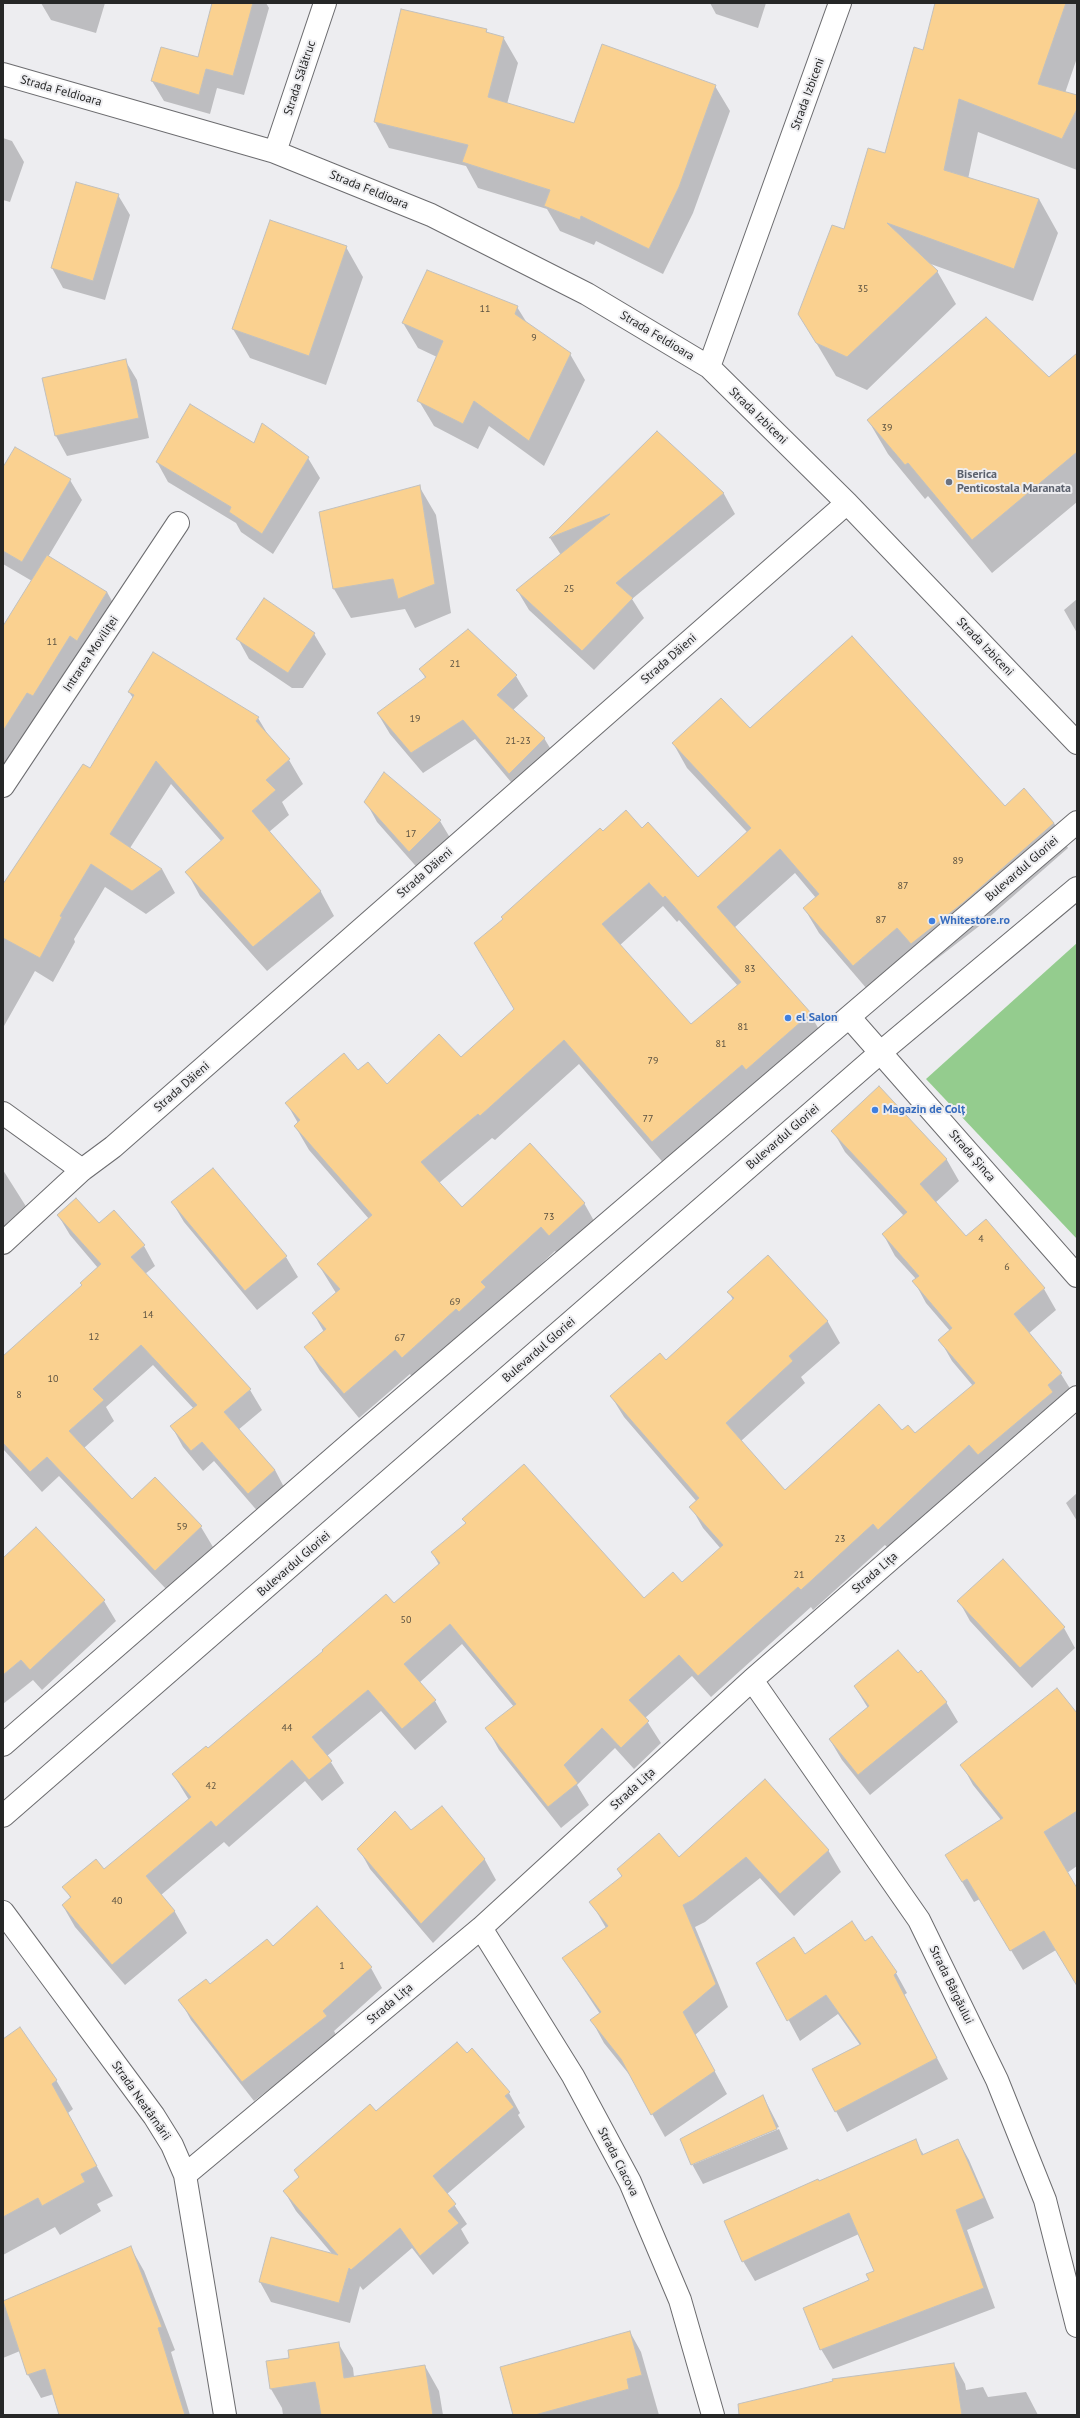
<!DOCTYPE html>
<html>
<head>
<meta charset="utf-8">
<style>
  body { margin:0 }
  #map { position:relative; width:1080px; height:2418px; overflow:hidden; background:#ededf0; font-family:"PT Sans",sans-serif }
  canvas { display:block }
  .frame { position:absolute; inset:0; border:4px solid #262727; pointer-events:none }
</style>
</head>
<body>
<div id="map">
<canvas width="1080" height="2418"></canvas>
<div class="frame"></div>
</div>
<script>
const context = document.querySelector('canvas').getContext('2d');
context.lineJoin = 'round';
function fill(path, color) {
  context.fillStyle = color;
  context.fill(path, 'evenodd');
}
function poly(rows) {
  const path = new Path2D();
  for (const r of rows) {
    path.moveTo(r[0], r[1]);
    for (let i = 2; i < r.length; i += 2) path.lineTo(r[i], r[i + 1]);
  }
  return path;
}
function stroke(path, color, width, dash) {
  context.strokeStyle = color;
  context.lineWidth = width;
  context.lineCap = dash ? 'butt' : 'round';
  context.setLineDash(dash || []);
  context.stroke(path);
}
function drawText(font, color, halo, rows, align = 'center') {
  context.font = font + ' "PT Sans",sans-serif';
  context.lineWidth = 4;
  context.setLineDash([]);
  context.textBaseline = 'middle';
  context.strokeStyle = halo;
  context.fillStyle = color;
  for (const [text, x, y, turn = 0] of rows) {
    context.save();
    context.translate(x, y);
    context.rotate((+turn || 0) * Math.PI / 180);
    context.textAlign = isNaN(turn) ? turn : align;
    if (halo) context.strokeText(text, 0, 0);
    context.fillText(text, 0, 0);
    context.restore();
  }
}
fill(poly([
  [1077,943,1077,1239,926,1079]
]), '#94cc8e');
fill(poly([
  [41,3,105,3,96,33,51,20],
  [213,3,266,3,269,8,244,95,217,88,210,114,164,101,152,81,198,58],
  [710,3,766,3,758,28,716,14],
  [936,3,1077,3,1077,58,1065,93,1077,96,1077,170,978,132,968,179,1039,199,1058,233,1033,301,928,263,937,271,956,304,867,390,836,376,799,314,886,154,924,51],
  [398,26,486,30,488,34,503,37,518,63,507,104,574,125,715,86,730,111,693,213,663,274,596,241,594,245,560,231,547,209,478,188,466,166,389,148,375,122],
  [3,138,12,141,24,162,10,202,3,200],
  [118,195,130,215,105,300,63,288,52,268],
  [346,247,363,277,326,385,250,358,233,329],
  [517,307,527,323,570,354,585,380,544,466,489,426,478,449,434,426,419,401,437,357,418,348,403,323],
  [125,360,137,380,149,438,67,456,56,436,43,378],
  [1077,371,1077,502,992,573,928,496,925,499,888,454,868,420],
  [657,433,724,494,735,514,632,599,644,618,594,670,529,610,517,590,561,555,550,538],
  [255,444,308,458,320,478,273,554,241,532,236,523,168,482,157,462],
  [3,468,70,480,82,500,48,557,107,592,122,619,3,782,3,628,32,581,3,564],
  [419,486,436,515,451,613,415,628,405,609,351,618,334,589,320,513],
  [1077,599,1077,633,1064,610],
  [314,634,326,654,303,688,292,688,249,659,238,639],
  [472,634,516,676,528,696,513,710,544,738,556,758,521,794,475,739,423,773,390,734,378,714,426,679,420,669],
  [129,692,258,718,270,738,289,760,303,784,282,802,289,815,269,832,321,892,334,916,267,971,200,896,187,872,221,841,171,784,130,848,162,869,175,893,146,914,105,887,74,939,75,942,53,982,35,971,4,1026,3,886,90,769,133,698],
  [749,729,1054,823,1068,848,978,927,925,968,912,952,867,989,819,933,804,908,816,898,795,873,734,928,810,1014,824,1038,666,1166,579,1064,495,1140,492,1138,439,1183,462,1208,584,1203,598,1228,563,1260,555,1251,416,1382,410,1374,359,1418,320,1371,306,1347,324,1332,313,1313,336,1293,318,1264,369,1219,309,1150,295,1126,298,1123,287,1104,358,1072,387,1085,461,1059,515,1010,504,920,603,833,642,829,698,879,747,832,687,768,673,743],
  [663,906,677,922,679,920,738,986,691,1026,619,946],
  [384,773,440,821,452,841,421,872,377,822,366,802],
  [879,1088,947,1160,959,1181,935,1203,966,1237,986,1220,1044,1289,1056,1310,1028,1334,1061,1374,1074,1395,890,1550,885,1545,813,1610,811,1607,711,1697,692,1676,645,1718,661,1743,634,1769,615,1748,577,1785,589,1805,561,1828,499,1750,487,1728,514,1707,462,1644,419,1683,435,1701,447,1722,415,1750,381,1711,327,1756,344,1783,322,1801,305,1781,229,1847,224,1842,161,1895,175,1912,187,1933,125,1985,75,1927,63,1906,71,1899,64,1887,104,1870,189,1800,173,1774,208,1750,394,1604,439,1565,432,1552,644,1599,682,1583,721,1549,703,1528,691,1507,697,1502,624,1417,611,1396,666,1361,733,1300,729,1292,768,1256,828,1322,840,1343,801,1377,805,1383,741,1441,785,1491,902,1431,915,1434,973,1386,952,1361,940,1340,950,1331,926,1303,914,1281,916,1279,895,1256,883,1234,904,1216,845,1152,833,1131],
  [213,1169,286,1257,298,1277,257,1310,184,1222,172,1202],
  [3,1170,27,1208,3,1229],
  [58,1215,99,1224,144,1246,155,1266,145,1274,250,1390,262,1410,238,1430,275,1470,286,1491,260,1514,214,1461,203,1471,183,1447,172,1427,194,1409,153,1365,106,1407,114,1421,84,1448,132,1500,201,1527,213,1547,167,1590,59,1476,42,1492,3,1449,3,1357,83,1286,98,1268,70,1235],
  [1077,1493,1077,1521,1066,1503],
  [36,1528,104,1601,116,1621,42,1690,33,1680,3,1704,3,1556,4,1558],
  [959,1601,1064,1628,1075,1648,1032,1688,970,1621],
  [917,1675,946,1702,958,1722,870,1795,842,1760,830,1740,868,1708,855,1687],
  [1077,1714,1077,1866,1067,1873,1077,1890,1077,1985,1056,1950,1023,1970,980,1899,974,1902,958,1875,1001,1820,973,1785,962,1765],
  [442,1807,485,1860,496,1880,433,1943,370,1869,359,1849,411,1832],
  [828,1850,841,1872,794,1916,760,1878,705,1922,695,1927,728,2007,695,2035,727,2094,665,2137,632,2078,604,2043,592,2021,600,2014,563,1958,606,1928,591,1902,622,1877,618,1869,679,1858],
  [865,1942,896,1973,907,1993,904,1995,948,2079,847,2132,814,2070,860,2045,838,2014,800,2041,758,1963],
  [272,1948,371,1968,382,1988,334,2031,337,2037,254,2101,191,2020,180,2000,210,1985],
  [3,2038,56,2080,73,2109,68,2113,113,2196,97,2204,101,2211,60,2235,55,2227,3,2255],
  [467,2054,509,2093,520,2113,518,2115,525,2127,447,2194,467,2224,461,2229,469,2243,433,2275,412,2248,363,2290,360,2286,350,2323,271,2302,260,2282,333,2255,296,2211,284,2191,299,2178,295,2170,376,2112],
  [763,2096,779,2127,692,2163,692,2165,779,2129,788,2149,703,2184,692,2164,681,2139],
  [958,2140,969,2160,994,2218,967,2230,995,2308,833,2369,821,2349,876,2271,859,2234,755,2281,743,2261,819,2182,915,2141,924,2155],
  [131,2248,144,2271,175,2350,171,2352,190,2415,61,2415,54,2394,41,2398,28,2375,20,2351,3,2358,3,2302],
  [630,2332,641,2352,659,2415,514,2415],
  [338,2343,353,2368,354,2377,425,2366,439,2391,443,2415,283,2415,282,2408,271,2389,267,2362,290,2359],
  [954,2364,965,2384,966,2390,983,2387,988,2397,1026,2392,1038,2415,772,2415]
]), '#0003');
const building = poly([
  [212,3,253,3,233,76,206,69,199,95,151,81,161,47,198,57,212,3],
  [935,3,1066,3,1038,84,1077,95,1077,109,1062,139,959,99,944,170,1039,199,1014,269,887,223,938,271,847,357,816,343,798,314,832,225,844,229,868,148,885,153,914,47,923,50,935,3],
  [401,9,487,29,486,32,504,37,488,97,574,123,602,44,716,85,679,187,649,249,581,216,580,220,544,206,550,190,462,162,468,145,374,122,401,9],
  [76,182,119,194,93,281,51,268,76,182],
  [270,220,347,246,309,356,232,329,270,220],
  [427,270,518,306,515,314,571,353,529,441,474,401,463,424,417,401,443,341,402,323,427,270],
  [986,317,1049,377,1077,353,1077,452,972,540,908,463,905,465,867,420,986,317],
  [126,359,139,418,55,436,42,378,126,359],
  [190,404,254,443,262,423,309,457,262,534,229,512,231,507,156,462,190,404],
  [657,431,724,493,616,583,633,598,582,651,516,590,610,514,549,538,657,431],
  [15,447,71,479,22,562,3,551,3,467,15,447],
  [420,485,435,584,398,599,393,579,333,589,319,512,420,485],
  [47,555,107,592,77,641,70,636,33,696,27,693,3,731,3,626,47,555],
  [264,598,315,633,288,673,236,639,264,598],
  [468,629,517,675,497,695,545,738,509,774,463,720,411,753,377,713,426,677,419,669,468,629],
  [852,636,1005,806,1024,788,1054,823,964,902,911,944,897,928,853,966,803,908,819,894,780,849,717,907,811,1013,746,1070,742,1065,652,1142,564,1040,480,1116,478,1114,421,1162,462,1207,530,1143,585,1203,549,1236,541,1227,481,1282,486,1287,459,1312,456,1309,402,1358,395,1350,344,1394,304,1347,326,1329,312,1313,340,1289,317,1264,372,1215,294,1126,300,1120,285,1103,344,1053,358,1070,368,1062,387,1084,439,1034,461,1057,514,1009,474,943,503,919,501,917,600,828,603,831,626,810,642,828,648,822,698,877,751,828,672,743,721,698,750,728,852,636],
  [649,883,663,898,665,896,741,982,691,1024,602,924,649,883],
  [153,652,259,717,256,721,290,759,266,780,276,790,252,811,321,891,253,947,185,872,224,838,156,761,110,834,162,869,132,891,91,864,60,916,62,917,40,958,3,938,3,884,83,764,90,768,134,695,128,692,153,652],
  [384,772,441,820,409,852,364,802,384,772],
  [879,1086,947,1159,920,1184,966,1236,986,1219,1045,1288,1014,1314,1062,1373,1048,1385,1053,1392,978,1455,969,1445,878,1530,873,1524,801,1590,798,1587,698,1676,679,1655,629,1700,649,1721,621,1748,602,1728,564,1765,578,1783,548,1807,485,1728,516,1704,450,1624,404,1664,436,1700,402,1729,368,1690,312,1737,332,1761,309,1780,292,1760,216,1827,211,1821,146,1876,175,1911,112,1965,62,1905,71,1897,62,1887,96,1859,104,1869,191,1797,172,1774,206,1746,208,1748,323,1651,322,1650,386,1594,394,1603,440,1563,431,1552,466,1523,462,1519,524,1464,644,1598,673,1572,682,1582,723,1545,689,1507,699,1498,610,1396,660,1353,666,1360,734,1298,727,1292,768,1255,828,1321,789,1356,793,1361,726,1423,785,1490,879,1404,902,1430,908,1425,915,1433,975,1383,938,1340,952,1328,912,1281,919,1276,882,1234,907,1212,831,1131,879,1086],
  [213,1168,287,1256,245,1291,171,1202,213,1168],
  [76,1198,99,1223,114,1210,145,1245,131,1257,251,1389,224,1412,275,1470,248,1494,202,1442,191,1451,170,1426,197,1405,141,1345,93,1389,104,1400,69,1431,132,1499,155,1477,202,1526,155,1571,47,1457,30,1472,3,1443,3,1356,82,1285,80,1283,101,1264,57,1215,76,1198],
  [36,1527,105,1600,30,1670,21,1660,3,1675,3,1558,36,1527],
  [1003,1559,1065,1627,1020,1668,957,1601,1003,1559],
  [898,1650,918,1673,921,1670,947,1702,858,1775,829,1739,869,1706,854,1686,898,1650],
  [1057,1688,1077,1713,1077,1811,1044,1832,1077,1888,1077,1986,1044,1931,1010,1951,967,1879,962,1882,945,1855,1003,1818,960,1765,1057,1688],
  [765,1779,829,1850,780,1894,746,1857,693,1900,683,1905,716,1984,683,2012,715,2071,651,2115,621,2059,590,2020,601,2012,562,1958,608,1926,589,1902,622,1876,617,1869,659,1833,679,1857,765,1779],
  [442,1806,485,1859,421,1924,357,1849,395,1811,411,1830,442,1806],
  [317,1906,372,1967,323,2011,327,2016,242,2082,178,2000,206,1979,210,1984,267,1939,273,1946,317,1906],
  [852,1921,865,1941,872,1936,897,1972,894,1975,937,2058,835,2112,812,2069,861,2044,826,1995,787,2021,756,1963,794,1937,805,1954,852,1921],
  [20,2027,57,2080,52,2084,97,2166,81,2174,85,2182,42,2206,38,2198,3,2217,3,2039,20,2027],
  [457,2042,467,2053,472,2048,510,2092,505,2096,514,2107,433,2176,456,2204,448,2211,459,2223,420,2256,400,2228,351,2270,349,2268,339,2303,259,2282,271,2237,338,2255,283,2191,299,2177,294,2170,370,2104,376,2111,457,2042],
  [763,2095,777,2129,691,2165,680,2139,763,2095],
  [916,2139,922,2155,958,2139,984,2198,956,2210,984,2288,820,2350,803,2308,869,2280,866,2274,874,2271,849,2213,742,2262,724,2221,818,2179,819,2181,916,2139],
  [131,2246,162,2327,158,2328,185,2415,59,2415,45,2369,27,2375,3,2301,131,2246],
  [630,2331,642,2375,627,2379,629,2389,535,2415,513,2415,500,2367,630,2331],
  [339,2342,344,2378,425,2365,433,2415,321,2415,315,2382,270,2389,266,2361,289,2358,288,2350,339,2342],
  [954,2363,962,2415,739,2415,738,2404,833,2381,832,2379,954,2363]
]);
fill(building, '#fad190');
stroke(building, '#c1c0be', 1);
const street = poly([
  [3,74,275,152,431,215,587,294,709,367,847,503,1077,743],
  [275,152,325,3],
  [709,367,840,3],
  [3,786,178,523],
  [850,1018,1077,1276],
  [3,1113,82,1170],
  [3,1243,82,1170,113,1147,847,503],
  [752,1680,919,1920,997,2080,1045,2200,1077,2326],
  [3,1912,154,2116,172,2145,185,2175,225,2415],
  [481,1928,573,2076,630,2182,680,2300,713,2415],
  [185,2175,481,1928,752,1680,1077,1397]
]);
const secondary = poly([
  [3,1745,362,1433,1077,822],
  [3,1816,881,1052,1077,888]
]);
stroke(street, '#6c6c6f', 24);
stroke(secondary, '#6c6c6f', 24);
stroke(street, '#fff', 22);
stroke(secondary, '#fff', 22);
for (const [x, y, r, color] of [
  [949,482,4,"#6b7280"],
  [932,921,4,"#3f7fe0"],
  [788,1018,4,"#3f7fe0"],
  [875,1110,4,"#3f7fe0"]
]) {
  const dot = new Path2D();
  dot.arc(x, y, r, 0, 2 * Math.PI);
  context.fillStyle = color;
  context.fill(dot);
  stroke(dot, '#ededf0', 1.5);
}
drawText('10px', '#5b5241', null, [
  ["35",863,289],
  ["11",485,309],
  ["9",534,338],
  ["39",887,428],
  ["25",569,589],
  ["11",52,642],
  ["21",455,664],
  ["19",415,719],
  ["21-23",518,741],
  ["17",411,834],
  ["89",958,861],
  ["87",903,886],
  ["87",881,920],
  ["83",750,969],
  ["81",743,1027],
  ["81",721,1044],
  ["79",653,1061],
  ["77",648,1119],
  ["73",549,1217],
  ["4",981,1239],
  ["6",1007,1267],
  ["69",455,1302],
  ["14",148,1315],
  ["12",94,1337],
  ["67",400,1338],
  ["10",53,1379],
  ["8",19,1395],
  ["59",182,1527],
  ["23",840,1539],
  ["21",799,1575],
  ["50",406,1620],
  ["44",287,1728],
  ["42",211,1786],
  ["40",117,1901],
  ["1",342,1966]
]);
drawText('12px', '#262727', '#ededf0', [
  ["Strada Sălătruc",300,78,-72],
  ["Strada Feldioara",61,91,16],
  ["Strada Izbiceni",808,94,-70],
  ["Strada Feldioara",369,190,22],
  ["Strada Feldioara",657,336,31],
  ["Strada Izbiceni",758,416,44],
  ["Strada Izbiceni",985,647,46],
  ["Intrarea Moviliței",91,654,-56],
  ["Strada Dăieni",669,659,-41],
  ["Bulevardul Gloriei",1022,869,-41],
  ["Strada Dăieni",425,873,-41],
  ["Strada Dăieni",182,1087,-41],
  ["Bulevardul Gloriei",783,1137,-41],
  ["Strada Șinca",972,1156,49],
  ["Bulevardul Gloriei",539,1350,-41],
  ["Bulevardul Gloriei",294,1564,-41],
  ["Strada Lița",875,1573,-41],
  ["Strada Lița",633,1789,-42],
  ["Strada Bârgăului",951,1985,64],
  ["Strada Lița",390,2004,-40],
  ["Strada Neatârnării",141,2101,55],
  ["Strada Ciacova",618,2162,63]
]);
drawText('bold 12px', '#5b616d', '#ededf0', [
  ["Biserica",957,475],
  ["Penticostala Maranata",957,489]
], 'left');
drawText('bold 12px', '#366cbe', '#ededf0', [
  ["Whitestore.ro",940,921],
  ["el Salon",796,1018],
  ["Magazin de Colț",883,1110]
], 'left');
</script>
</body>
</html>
